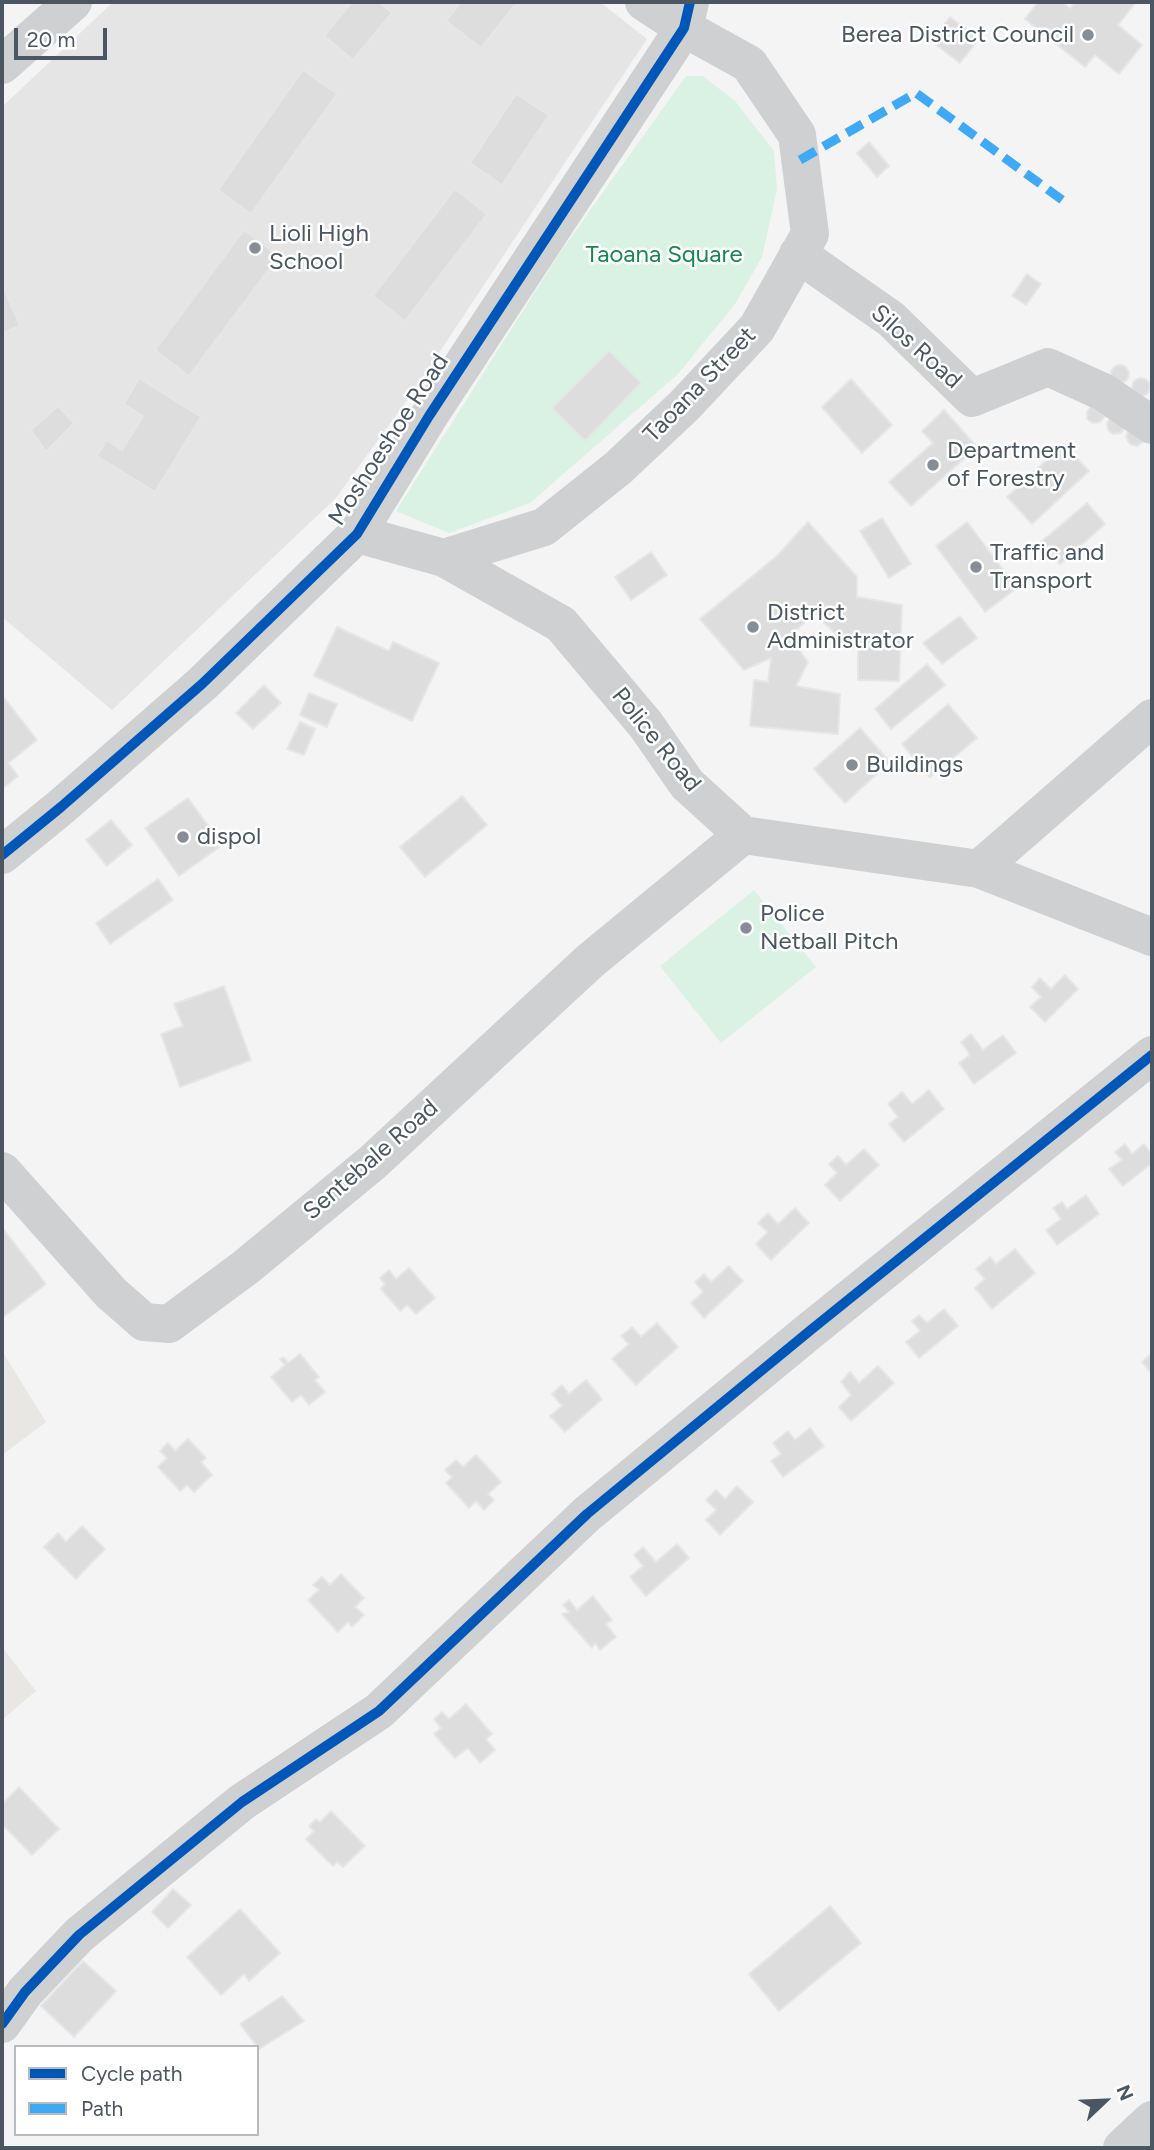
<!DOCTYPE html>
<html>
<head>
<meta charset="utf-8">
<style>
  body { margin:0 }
  #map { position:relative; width:1154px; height:2150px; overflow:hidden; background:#f4f4f4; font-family:Figtree,sans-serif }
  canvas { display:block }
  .frame { position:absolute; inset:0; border:4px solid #4a5661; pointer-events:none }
  .legend { position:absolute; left:14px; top:2045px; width:245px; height:91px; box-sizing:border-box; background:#fff; border:2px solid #b7bbc0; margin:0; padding:9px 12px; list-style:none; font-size:21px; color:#4a5661 }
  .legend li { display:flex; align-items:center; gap:14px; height:35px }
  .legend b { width:35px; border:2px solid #b7bbc0 }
  .north { position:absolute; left:1070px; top:2066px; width:70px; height:70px; -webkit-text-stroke:5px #fff; paint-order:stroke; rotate:67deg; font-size:19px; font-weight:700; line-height:28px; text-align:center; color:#4a5661 }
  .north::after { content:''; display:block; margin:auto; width:24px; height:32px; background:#4a5661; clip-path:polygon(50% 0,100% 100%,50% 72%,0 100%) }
  .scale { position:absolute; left:14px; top:28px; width:93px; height:32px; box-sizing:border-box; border:4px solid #4a5661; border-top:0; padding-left:9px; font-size:21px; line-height:24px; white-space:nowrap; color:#4a5661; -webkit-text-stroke:5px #fff; paint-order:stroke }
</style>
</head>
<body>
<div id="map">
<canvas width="1154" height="2150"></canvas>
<div class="frame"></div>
<ul class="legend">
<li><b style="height:9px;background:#0057b8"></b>Cycle path</li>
<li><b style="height:9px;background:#3fa9f5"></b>Path</li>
</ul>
<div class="north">N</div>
<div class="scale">20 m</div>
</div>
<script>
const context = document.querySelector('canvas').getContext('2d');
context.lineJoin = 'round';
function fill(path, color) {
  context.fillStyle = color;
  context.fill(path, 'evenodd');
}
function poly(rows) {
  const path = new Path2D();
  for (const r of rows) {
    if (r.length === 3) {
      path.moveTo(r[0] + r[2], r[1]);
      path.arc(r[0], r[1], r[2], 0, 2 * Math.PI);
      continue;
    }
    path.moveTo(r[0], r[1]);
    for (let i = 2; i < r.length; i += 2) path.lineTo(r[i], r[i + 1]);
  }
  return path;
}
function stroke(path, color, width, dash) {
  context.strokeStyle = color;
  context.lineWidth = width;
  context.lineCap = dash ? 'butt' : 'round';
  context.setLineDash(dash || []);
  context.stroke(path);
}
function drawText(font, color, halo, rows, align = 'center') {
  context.font = font + ' Figtree,sans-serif';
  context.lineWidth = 5;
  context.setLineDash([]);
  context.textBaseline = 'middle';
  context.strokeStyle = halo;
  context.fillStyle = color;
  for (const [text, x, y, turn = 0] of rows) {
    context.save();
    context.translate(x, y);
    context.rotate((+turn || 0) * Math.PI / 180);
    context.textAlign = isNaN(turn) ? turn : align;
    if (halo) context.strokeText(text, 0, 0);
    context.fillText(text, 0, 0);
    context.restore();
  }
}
fill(poly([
  [2,1351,46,1422,2,1455],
  [2,1647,36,1691,2,1720]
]), '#e8e7e3');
fill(poly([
  [113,2,600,2,647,39,415,389,336,498,112,710,2,617,2,107]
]), '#e6e5e6');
fill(poly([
  [686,76,703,76,735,101,774,151,777,189,762,257,735,304,678,374,530,503,449,533,396,511,559,254],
  [754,890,816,967,721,1043,660,966]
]), '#d9f2e3');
const building = poly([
  [352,2,379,2,392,13,353,60,324,36,352,2],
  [461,2,517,2,481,48,446,21,461,2],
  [1038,2,1062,2,1070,8,1075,2,1136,2,1118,25,1142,45,1119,74,1095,55,1085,67,1025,19,1038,2],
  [950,17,979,39,960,63,931,41,950,17],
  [303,70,337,94,251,214,218,190,303,70],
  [516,94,549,115,502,185,470,163,516,94],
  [869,142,889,166,877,177,857,153,869,142],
  [455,189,487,214,405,321,373,296,455,189],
  [244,230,279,256,189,376,155,350,244,230],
  [1027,274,1041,284,1026,305,1012,296,1027,274],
  [2,284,20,326,2,333,2,284],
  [609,351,641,383,585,441,552,408,609,351],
  [1120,374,9],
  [139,378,201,417,155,492,97,456,106,440,122,450,143,416,124,404,139,378],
  [1141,387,9],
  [851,379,892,425,862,453,822,407,851,379],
  [58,406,74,423,46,452,31,430,58,406],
  [1091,406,1105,416,1100,422,1093,423,1087,419,1087,412,1091,406],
  [944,410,977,447,911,506,889,482,933,443,922,431,944,410],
  [1111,417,1125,427,1121,433,1113,434,1108,430,1107,423,1111,417],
  [1128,431,1145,439,1143,442,1137,446,1130,444,1126,437,1128,431],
  [1064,444,1089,471,1032,524,1007,497,1064,444],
  [1087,503,1105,524,1060,564,1041,542,1087,503],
  [882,518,911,564,889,578,860,531,882,518],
  [808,522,857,577,857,597,902,605,899,681,858,680,858,635,837,635,815,614,789,636,808,662,796,686,840,694,838,734,750,726,754,680,768,682,771,658,744,670,700,619,777,556,808,522],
  [967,522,1017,588,985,612,936,546,967,522],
  [651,552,667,575,631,600,615,577,651,552],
  [960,616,977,638,942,664,923,643,960,616],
  [337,627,389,651,393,642,439,663,412,721,314,676,337,627],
  [927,664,945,685,891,729,875,709,927,664],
  [264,685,281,703,253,729,236,713,264,685],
  [309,693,337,704,327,727,300,715,309,693],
  [2,695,37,740,8,763,18,776,2,789,2,695],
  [948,704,977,738,930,777,902,744,948,704],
  [300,722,315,729,304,755,287,749,300,722],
  [860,728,890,762,845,803,814,769,860,728],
  [462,796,487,825,425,877,400,847,462,796],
  [188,798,222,845,179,876,145,828,188,798],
  [111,820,132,845,107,866,86,840,111,820],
  [158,879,173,900,110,944,96,923,158,879],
  [1065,975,1078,989,1045,1022,1030,1007,1041,997,1032,987,1040,978,1051,989,1065,975],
  [224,986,251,1060,180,1087,161,1034,183,1026,174,1004,224,986],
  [971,1034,983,1050,1003,1035,1016,1053,974,1084,959,1063,970,1055,961,1042,971,1034],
  [929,1090,944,1109,904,1142,889,1124,898,1117,888,1104,902,1092,912,1104,929,1090],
  [1125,1144,1132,1154,1144,1144,1152,1155,1152,1163,1123,1186,1109,1169,1122,1160,1115,1152,1125,1144],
  [864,1149,879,1165,840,1201,825,1185,837,1173,829,1164,838,1156,846,1165,864,1149],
  [1086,1195,1099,1214,1057,1245,1046,1230,1061,1219,1053,1208,1062,1202,1067,1209,1086,1195],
  [795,1208,809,1223,771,1260,756,1244,768,1232,758,1223,768,1213,778,1224,795,1208],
  [4,1230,46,1284,2,1318,2,1232,4,1230],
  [1015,1249,1035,1273,992,1309,975,1288,985,1279,976,1269,990,1257,996,1264,1015,1249],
  [729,1266,743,1281,704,1318,691,1303,703,1292,695,1282,704,1274,711,1282,729,1266],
  [409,1268,435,1298,416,1314,407,1305,400,1311,381,1289,385,1284,380,1278,389,1270,396,1279,409,1268],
  [944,1309,958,1326,919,1358,906,1342,920,1331,912,1321,919,1315,927,1323,944,1309],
  [657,1323,678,1347,636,1385,612,1359,629,1344,621,1336,632,1327,641,1337,657,1323],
  [1152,1353,1152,1374,1142,1362,1152,1353],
  [300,1354,319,1377,315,1380,325,1392,309,1405,301,1395,292,1402,271,1377,285,1365,280,1359,283,1357,288,1363,300,1354],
  [878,1366,894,1383,851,1421,839,1407,851,1395,841,1382,850,1372,859,1383,878,1366],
  [586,1380,602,1399,565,1432,550,1416,562,1406,552,1394,562,1385,569,1394,586,1380],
  [810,1428,824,1446,783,1477,771,1461,781,1454,773,1443,788,1431,795,1440,810,1428],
  [188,1439,206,1458,201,1462,212,1475,194,1492,187,1485,180,1491,158,1467,167,1458,160,1451,168,1443,175,1451,188,1439],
  [476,1455,501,1482,488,1494,494,1500,484,1510,476,1501,469,1508,446,1483,452,1477,445,1470,456,1460,463,1467,476,1455],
  [737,1486,753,1502,720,1535,706,1520,716,1510,706,1500,716,1490,725,1499,737,1486],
  [82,1526,105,1549,76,1579,44,1547,58,1533,66,1542,82,1526],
  [677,1544,689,1558,646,1596,630,1577,643,1566,634,1555,643,1547,656,1562,677,1544],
  [341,1574,364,1598,355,1607,364,1615,352,1627,348,1622,338,1632,308,1600,319,1590,313,1585,322,1577,330,1585,341,1574],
  [593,1596,612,1620,606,1624,616,1637,600,1650,595,1643,592,1648,562,1614,569,1612,563,1605,569,1600,577,1610,593,1596],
  [466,1704,492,1734,486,1739,495,1750,480,1763,468,1748,455,1758,434,1734,441,1728,434,1719,442,1712,449,1719,466,1704],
  [19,1787,59,1829,32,1855,2,1824,2,1804,19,1787],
  [331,1811,365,1846,343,1867,337,1862,333,1866,306,1839,314,1831,309,1826,316,1819,320,1822,331,1811],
  [173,1889,191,1905,168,1928,152,1912,173,1889],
  [830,1906,861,1943,779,2011,749,1974,830,1906],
  [240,1909,280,1953,249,1981,244,1974,221,1995,187,1957,240,1909],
  [83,1961,116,1991,74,2037,41,2006,83,1961],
  [282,1996,304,2021,259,2049,240,2024,282,1996]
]);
fill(building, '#ddddde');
stroke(building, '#e5e6e7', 2);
stroke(poly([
  [2,65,73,2],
  [798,254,891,319,972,398,1048,367,1103,392,1152,425],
  [357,534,444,558,544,527,618,468,684,406,757,328,810,234,797,135,749,64,684,28,644,2],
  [444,558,561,624,646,725,687,784,743,835,979,869,1152,937],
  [2,855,61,807,202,684,357,534,429,416,684,28,690,2],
  [979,869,1152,718],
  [2,1171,111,1293,144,1322,169,1324,246,1267,373,1162,590,961,743,835],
  [2,2024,25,1992,79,1935,242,1802,379,1711,587,1514,812,1329,1152,1055],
  [1122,2148,1152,2120]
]), '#ced0d2', 38);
stroke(poly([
  [800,160,916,93,1065,202]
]), '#3fa9f5', 9, [18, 9]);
stroke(poly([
  [2,855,61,807,202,684,357,534,429,416,684,28,690,2],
  [2,2024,25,1992,79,1935,242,1802,379,1711,587,1514,812,1329,1152,1055]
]), '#0057b8', 10);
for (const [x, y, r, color] of [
  [1088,35,7,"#868d94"],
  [255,248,7,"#868d94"],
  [933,465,7,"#868d94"],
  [976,567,7,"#868d94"],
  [753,627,7,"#868d94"],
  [852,765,7,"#868d94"],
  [183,837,7,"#868d94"],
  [746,928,7,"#868d94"]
]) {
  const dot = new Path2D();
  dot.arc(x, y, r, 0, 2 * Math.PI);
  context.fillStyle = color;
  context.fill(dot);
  stroke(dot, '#fff', 2.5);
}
drawText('24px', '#4a5661', '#fff', [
  ["Berea District Council",1074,35,"right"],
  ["Lioli High",269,234],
  ["School",269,262],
  ["Department",947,451],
  ["of Forestry",947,479],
  ["Traffic and",990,553],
  ["Transport",990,581],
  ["District",767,613],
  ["Administrator",767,641],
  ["Buildings",866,765],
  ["dispol",197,837],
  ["Police",760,914],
  ["Netball Pitch",760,942]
], 'left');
drawText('24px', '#17864f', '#fff', [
  ["Taoana Square",664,255]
]);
drawText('24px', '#4a5661', '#fff', [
  ["Silos Road",916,347,42],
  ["Taoana Street",700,385,-46],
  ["Moshoeshoe Road",389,440,-57],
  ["Police Road",656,740,51],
  ["Sentebale Road",371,1160,-41]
]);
</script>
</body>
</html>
